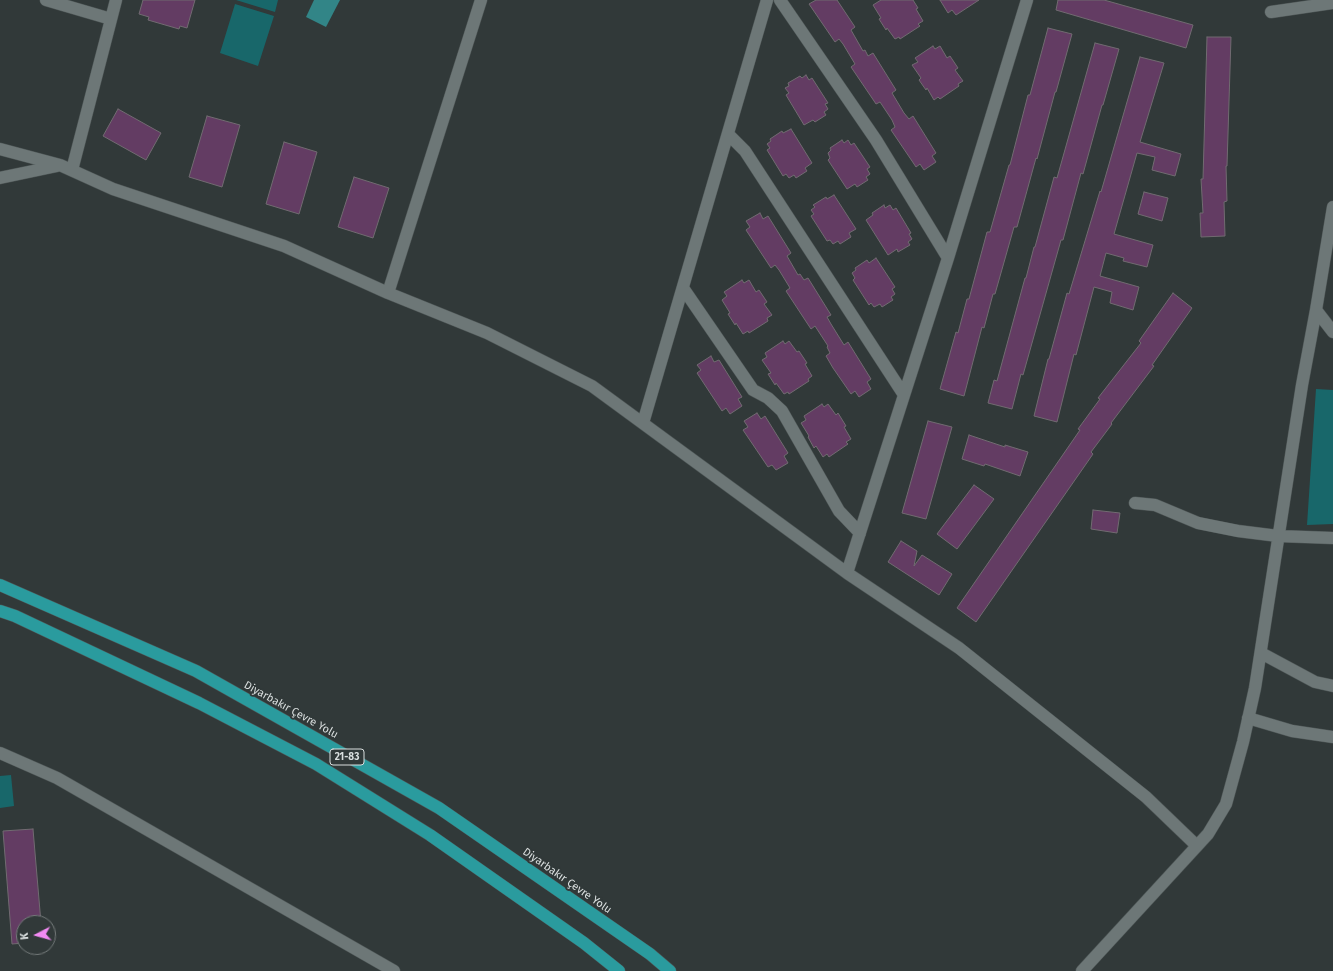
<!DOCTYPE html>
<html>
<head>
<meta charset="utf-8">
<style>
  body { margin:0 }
  #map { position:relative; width:1333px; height:971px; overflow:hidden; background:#313939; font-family:"Fira Sans",sans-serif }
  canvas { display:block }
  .north { position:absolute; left:16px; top:915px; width:40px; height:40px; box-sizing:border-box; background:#313939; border:1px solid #757b7b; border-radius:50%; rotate:264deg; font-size:11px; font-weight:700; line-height:16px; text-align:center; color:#dadfdf }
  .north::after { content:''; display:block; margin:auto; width:14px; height:18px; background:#f28af3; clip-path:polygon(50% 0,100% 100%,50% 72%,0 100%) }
</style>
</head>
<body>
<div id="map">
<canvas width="1333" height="971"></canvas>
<div class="north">K</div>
</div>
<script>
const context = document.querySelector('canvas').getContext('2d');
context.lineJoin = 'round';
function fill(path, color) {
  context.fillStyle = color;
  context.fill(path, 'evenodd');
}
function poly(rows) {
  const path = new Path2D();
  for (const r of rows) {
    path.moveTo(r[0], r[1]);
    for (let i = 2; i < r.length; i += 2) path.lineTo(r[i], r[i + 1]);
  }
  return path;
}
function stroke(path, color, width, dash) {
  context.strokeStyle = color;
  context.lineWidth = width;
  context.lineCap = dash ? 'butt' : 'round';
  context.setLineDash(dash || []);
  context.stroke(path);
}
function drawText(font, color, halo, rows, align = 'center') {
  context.font = font + ' "Fira Sans",sans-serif';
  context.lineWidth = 4;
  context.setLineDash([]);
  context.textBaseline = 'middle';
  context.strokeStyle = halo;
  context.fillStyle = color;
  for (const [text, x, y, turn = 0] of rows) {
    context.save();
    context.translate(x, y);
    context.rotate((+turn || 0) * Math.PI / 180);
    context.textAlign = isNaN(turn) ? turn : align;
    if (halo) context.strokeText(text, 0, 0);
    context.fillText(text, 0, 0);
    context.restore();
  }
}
fill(poly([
  [236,0,278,0,275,12],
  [235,4,274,16,258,66,220,53],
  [1316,389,1333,390,1333,524,1307,525],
  [11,775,14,806,0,808,0,776]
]), '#18676a');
fill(poly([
  [314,0,340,0,326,27,306,17]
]), '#328587');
const building = poly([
  [143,0,195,0,187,28,180,26,179,29,148,20,149,17,139,14,143,0],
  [816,0,837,0,855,27,851,30,863,51,865,50,868,56,873,53,896,90,892,93,904,113,909,119,913,116,936,153,932,156,936,162,924,170,920,164,916,167,912,161,891,130,895,127,892,120,880,102,876,104,872,98,851,67,855,64,843,44,839,39,835,42,809,4,816,0],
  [881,0,913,0,918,8,916,9,923,21,918,24,920,26,900,39,899,37,895,39,887,28,886,30,879,19,881,18,873,5,881,0],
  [940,0,979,0,956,15,952,10,948,13,940,0],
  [1058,0,1104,0,1193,25,1186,48,1056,10,1058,0],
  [1048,28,1072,34,1056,92,1055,92,1037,159,1036,158,1017,227,1014,227,995,294,993,294,984,328,982,327,964,396,940,389,956,332,958,333,967,299,969,299,987,232,990,232,1009,165,1010,165,1028,95,1030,95,1048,28],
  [1207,37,1231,37,1227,166,1226,166,1227,201,1224,202,1225,236,1201,237,1200,213,1203,213,1201,179,1203,179,1207,37],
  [1095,43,1119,49,1103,105,1102,105,1083,174,1081,173,1063,240,1061,240,1023,375,1021,374,1012,409,988,403,994,380,997,381,1025,278,1026,278,1034,247,1035,247,1054,177,1057,178,1095,43],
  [933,46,935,49,940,46,947,58,950,56,958,68,955,70,963,81,958,84,959,86,940,99,938,97,934,100,927,88,926,90,919,80,921,78,912,65,918,62,915,58,933,46],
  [1140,57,1164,63,1140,142,1181,154,1175,176,1152,170,1155,157,1137,153,1114,234,1153,245,1147,267,1123,261,1124,258,1106,253,1100,276,1139,287,1133,310,1110,303,1112,292,1094,287,1076,355,1074,354,1057,422,1034,416,1048,359,1049,359,1067,293,1069,294,1100,191,1101,192,1140,57],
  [806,75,809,80,812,78,828,103,825,104,828,109,824,112,826,115,815,122,813,120,804,125,786,95,789,93,785,88,789,86,788,83,800,76,802,78,806,75],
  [118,109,161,133,146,160,103,136,118,109],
  [207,116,240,125,222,187,189,177,207,116],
  [791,129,812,163,805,168,807,171,796,178,794,175,789,178,786,174,783,176,767,150,770,148,767,144,771,141,770,139,782,131,783,133,791,129],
  [842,140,844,143,848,140,851,145,854,143,870,167,867,169,870,174,866,177,868,180,857,187,855,184,847,189,828,160,830,158,828,153,831,150,830,148,842,140],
  [284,142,317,152,299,214,266,204,284,142],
  [354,177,389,188,373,238,338,227,354,177],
  [1144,192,1168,198,1162,221,1138,214,1144,192],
  [834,195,856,229,849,233,851,237,840,244,838,241,833,244,830,240,827,241,811,216,814,214,811,210,815,207,813,205,826,197,827,199,834,195],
  [884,205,885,208,890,205,893,210,896,208,911,233,909,234,912,239,908,242,910,245,898,252,897,249,888,255,866,220,873,215,872,213,884,205],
  [760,213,763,219,768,216,791,253,787,256,798,275,800,274,804,280,808,278,831,315,827,317,831,324,844,345,848,342,871,379,867,382,871,389,859,397,855,391,851,394,833,368,826,356,830,353,827,347,828,346,815,326,811,329,807,323,786,291,790,288,779,270,775,265,771,268,746,230,750,227,746,221,760,213],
  [876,258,895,287,892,289,895,294,891,297,893,300,882,307,880,304,874,307,871,303,869,305,853,280,855,278,852,273,856,270,855,268,867,260,869,263,876,258],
  [742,280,744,283,749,280,756,292,759,290,767,302,764,304,772,315,767,318,768,321,749,333,748,331,743,334,736,323,735,325,728,314,730,313,722,300,727,296,724,292,742,280],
  [1173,293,1192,308,1152,365,1154,366,1111,423,1112,424,1091,452,1093,454,976,622,957,608,1080,430,1078,429,1100,399,1098,398,1141,343,1139,341,1173,293],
  [783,341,785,344,789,341,797,352,799,351,807,363,805,364,812,376,808,379,809,381,789,394,788,392,784,394,776,383,775,385,768,374,771,373,762,360,767,357,765,353,783,341],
  [711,356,714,362,719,360,742,397,738,399,742,406,730,414,726,408,722,411,697,373,701,370,697,365,711,356],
  [822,404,824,407,828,404,836,415,838,413,846,426,844,427,851,439,846,442,848,444,829,457,827,454,823,457,816,446,814,448,808,437,809,436,801,423,806,420,804,416,822,404],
  [757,413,761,419,765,416,788,453,784,456,788,463,776,470,772,465,768,467,743,430,748,427,744,421,757,413],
  [928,421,952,427,926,519,902,513,928,421],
  [969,435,1005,447,1005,445,1028,452,1020,476,985,464,984,466,962,459,969,435],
  [974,485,994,499,957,549,937,534,974,485],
  [1093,510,1120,513,1117,533,1091,529,1093,510],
  [901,541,917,551,914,566,922,555,952,574,939,595,888,562,901,541],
  [33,829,41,923,24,923,24,943,12,944,3,831,33,829]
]);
fill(building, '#633c63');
stroke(building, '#716b71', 1);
const minor = poly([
  [46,0,111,19],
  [780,0,876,140,948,258],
  [1271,12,1333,3],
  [728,134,745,151,904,395],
  [0,149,60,165,113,189,284,246,388,293,487,333,592,386,847,573,959,648,1146,797,1197,846],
  [72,170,116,0],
  [0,178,57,166],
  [683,288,753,390,768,398,782,411,839,511,860,533],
  [388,293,481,0],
  [1316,310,1333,332],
  [643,423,767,0],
  [1135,503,1155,505,1198,523,1238,531,1278,536,1333,538],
  [847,573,948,258,1027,0],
  [1261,653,1315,682,1333,686],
  [1248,718,1292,731,1333,737],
  [0,753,57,778,394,971],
  [1082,971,1208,834,1226,804,1243,742,1255,688,1302,385,1316,310,1333,207]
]);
const highway = poly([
  [0,585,196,671,439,808,650,954,670,971],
  [0,611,15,616,199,703,316,764,430,835,584,943,619,971]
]);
stroke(minor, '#4e5656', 13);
stroke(highway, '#4e5656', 13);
stroke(minor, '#6d7777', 12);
stroke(highway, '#2a9b9e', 12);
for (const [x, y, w] of [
  [347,757,34]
]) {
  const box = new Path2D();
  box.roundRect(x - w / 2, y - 8, w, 16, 3);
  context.fillStyle = '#313939';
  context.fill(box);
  stroke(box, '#dadfdf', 1);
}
drawText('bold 10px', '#dadfdf', null, [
  ["21-83",347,757]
]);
drawText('11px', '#dadfdf', '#313939', [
  ["Diyarbakır Çevre Yolu",291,710,29],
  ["Diyarbakır Çevre Yolu",567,881,35]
]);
</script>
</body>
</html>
